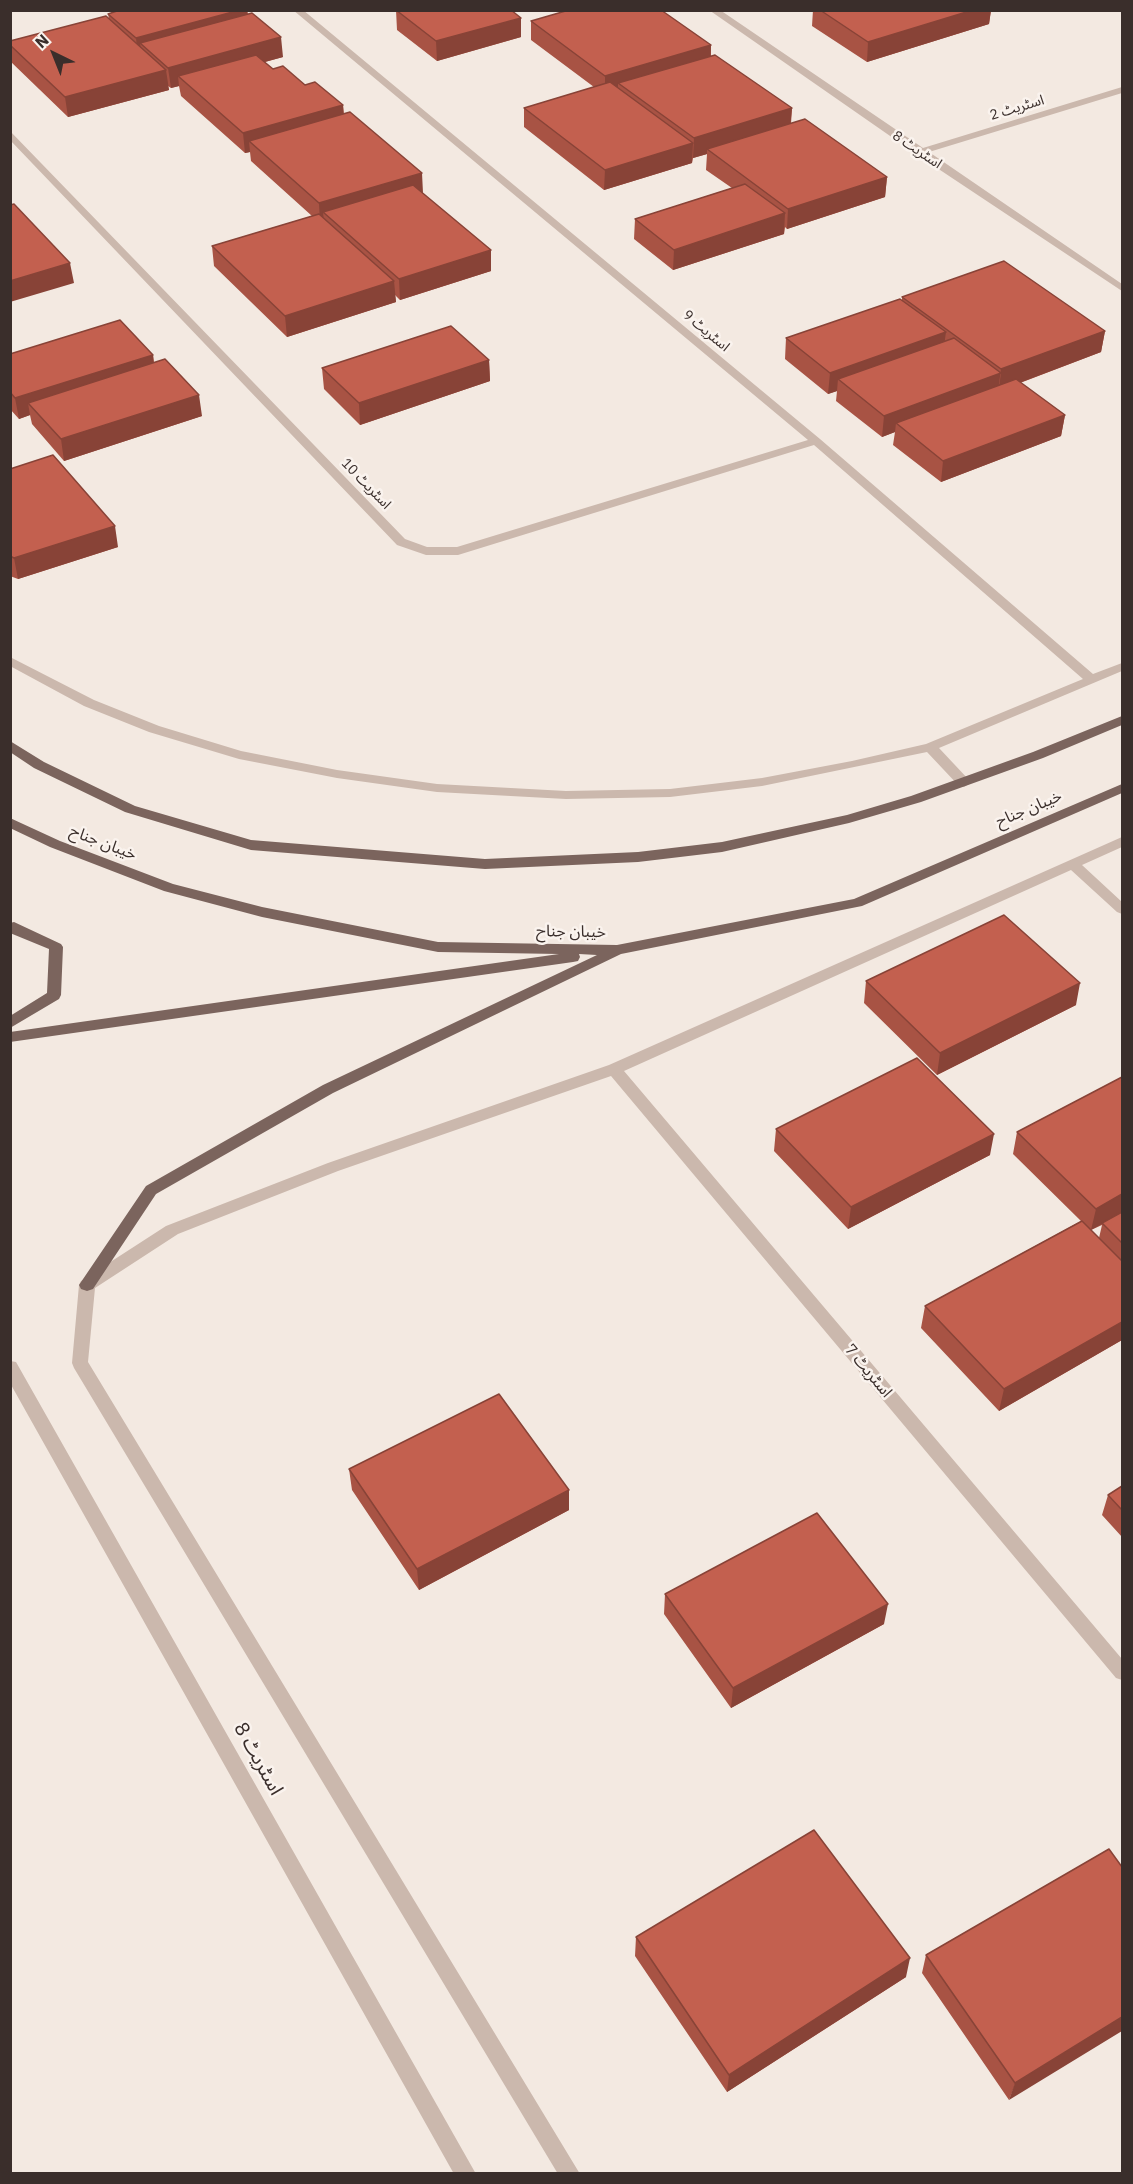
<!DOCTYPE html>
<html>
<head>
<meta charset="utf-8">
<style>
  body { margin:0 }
  #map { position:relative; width:1133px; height:2184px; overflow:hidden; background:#f3e9e1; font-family:"IBM Plex Sans",sans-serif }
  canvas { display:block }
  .frame { position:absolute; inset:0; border:12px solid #3a2e2b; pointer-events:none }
  .north { position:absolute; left:24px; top:24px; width:60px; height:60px; -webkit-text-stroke:4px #faf3ee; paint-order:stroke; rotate:317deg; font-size:16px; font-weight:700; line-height:24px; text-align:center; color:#3a2e2b }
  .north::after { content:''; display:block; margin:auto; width:21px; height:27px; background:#3a2e2b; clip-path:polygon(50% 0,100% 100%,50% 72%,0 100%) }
</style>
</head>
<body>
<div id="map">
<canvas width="1133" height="2184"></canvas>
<div class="frame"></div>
<div class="north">N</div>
</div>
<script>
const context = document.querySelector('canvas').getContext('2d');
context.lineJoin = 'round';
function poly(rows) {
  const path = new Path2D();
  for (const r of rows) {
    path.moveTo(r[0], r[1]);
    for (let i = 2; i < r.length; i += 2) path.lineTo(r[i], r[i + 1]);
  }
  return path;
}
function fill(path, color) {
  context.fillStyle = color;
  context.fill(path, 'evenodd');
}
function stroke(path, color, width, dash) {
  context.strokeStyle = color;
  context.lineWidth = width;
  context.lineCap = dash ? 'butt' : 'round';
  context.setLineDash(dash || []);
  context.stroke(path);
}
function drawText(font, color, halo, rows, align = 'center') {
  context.font = font + ' "IBM Plex Sans","Noto Sans Arabic",sans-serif';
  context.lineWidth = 5;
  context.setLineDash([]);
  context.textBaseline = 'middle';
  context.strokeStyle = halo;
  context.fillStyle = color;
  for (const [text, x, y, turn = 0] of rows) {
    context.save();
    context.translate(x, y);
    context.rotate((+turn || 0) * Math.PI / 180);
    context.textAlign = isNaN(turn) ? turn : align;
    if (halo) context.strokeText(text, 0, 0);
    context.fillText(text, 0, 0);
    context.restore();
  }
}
fill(poly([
  [293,10,303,10,820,439,1093,674,1122,663,1122,671,939,748,969,780,971,783,964,787,959,786,927,752,762,786,670,797,566,799,437,792,337,778,239,759,149,732,84,706,10,666,10,657,94,700,159,726,241,751,337,770,437,784,566,791,670,789,762,778,852,761,926,744,1083,679,814,445,458,555,426,555,397,545,10,140,10,131,405,539,427,547,457,547,808,440,293,10],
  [709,10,720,10,923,148,1122,87,1122,93,929,152,1122,284,1122,291,916,154,709,10],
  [1122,837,1122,847,1082,865,1122,902,1122,914,1117,912,1071,870,624,1071,1122,1659,1122,1680,1116,1678,611,1076,338,1171,178,1234,95,1288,88,1362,580,2174,558,2174,74,1368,72,1363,79,1285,81,1281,166,1226,328,1163,609,1065,1122,837],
  [10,1361,16,1362,476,2174,454,2174,10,1383,10,1361]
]), '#cbb8ad');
fill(poly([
  [1122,716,1122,725,1043,758,921,802,849,823,722,852,638,862,485,869,251,850,125,812,34,768,10,752,10,741,44,762,135,806,251,840,485,859,638,852,722,842,847,815,911,796,1033,752,1122,716],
  [1122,784,1122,793,862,906,621,954,333,1093,156,1194,93,1289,87,1291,81,1289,79,1285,146,1186,323,1085,597,955,579,954,580,957,578,961,573,962,10,1042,10,1032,559,954,438,952,262,917,164,891,50,847,10,828,10,818,60,841,173,884,262,907,438,942,617,945,854,899,1122,784],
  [14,922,61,944,63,947,61,995,59,999,10,1028,10,1016,47,993,49,949,10,933,10,923,14,922]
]), '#7b645d');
fill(poly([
  [247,10,248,14,283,57,265,62,273,69,343,105,344,114,423,193,491,271,400,300,395,295,396,302,287,337,214,266,212,246,312,216,251,161,250,152,245,153,181,96,179,86,171,88,168,86,169,90,68,117,10,61,10,41,109,19,108,14],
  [396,10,521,37,437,61,397,30],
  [813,10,991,10,989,24,867,62,812,26],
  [531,21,711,45,711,56,792,108,791,124,887,177,885,197,787,229,785,227,784,234,673,270,634,239,635,219,732,188,706,170,707,154,693,158,692,163,604,190,524,127,524,108,594,87,531,40],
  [902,297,1105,331,1101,352,1020,383,1065,415,1061,436,941,482,893,445,895,432,882,437,836,401,837,391,828,394,785,359,786,338,902,300],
  [10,354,153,355,154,363,202,416,64,461,32,424,30,415,19,419,10,409],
  [489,360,490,381,360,425,324,389,322,368],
  [10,469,118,547,18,579,10,576],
  [866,981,1076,1005,937,1075,864,1003],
  [1122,1077,1122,1340,999,1411,921,1328,925,1306,1081,1221,1013,1154,1017,1132],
  [1102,1225,1099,1238,1091,1230],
  [776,1129,990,1155,848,1229,774,1151],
  [349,1469,569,1510,419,1590,352,1490],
  [1122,1486,1122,1537,1102,1515,1108,1495],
  [665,1594,884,1624,731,1708,664,1614],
  [1109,1849,1009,2100,922,1973,926,1955],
  [636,1937,906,1977,727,2092,635,1956]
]), '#a85344');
fill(poly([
  [240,10,247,10,249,28,140,43,142,56,138,57,136,38],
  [973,10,991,10,989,24,867,62,868,42],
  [521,18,521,37,437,61,436,41],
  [281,37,283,57,187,83,178,76,179,86,171,88,168,68],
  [711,45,710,65,618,83,618,92,605,96,605,76],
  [166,70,169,90,68,117,65,97],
  [343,105,344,125,249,141,250,152,245,153,243,133],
  [792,108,790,128,707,149,707,154,693,158,694,138],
  [693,143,692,163,604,190,605,170],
  [422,173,423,193,323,212,324,222,320,223,319,203],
  [887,177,885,197,787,229,788,209],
  [785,213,784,234,673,270,674,250],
  [491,250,491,271,400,300,399,279],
  [70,263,74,283,10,302,10,281],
  [394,281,396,302,287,337,285,316],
  [1105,331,1101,352,998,391,1001,369],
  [946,332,943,353,838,379,837,391,828,394,830,373],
  [153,355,155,376,28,403,30,415,19,419,15,398],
  [489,360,490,381,360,425,359,403],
  [1001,373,998,394,896,423,895,432,882,437,884,416],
  [199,395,202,416,64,461,61,439],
  [1065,415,1061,436,941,482,943,461],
  [115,526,118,547,18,579,14,558],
  [1080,983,1076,1005,937,1075,940,1053],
  [994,1134,990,1155,848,1229,851,1207],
  [1122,1194,1122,1213,1091,1230,1096,1209],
  [1122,1322,1122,1340,999,1411,1004,1389],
  [569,1490,569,1510,419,1590,417,1569],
  [888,1604,884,1624,731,1708,733,1688],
  [910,1958,906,1977,727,2092,729,2075],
  [1122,2017,1122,2031,1009,2100,1015,2083]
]), '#884337');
const building = poly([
  [120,10,240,10,136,38,108,14,120,10],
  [396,10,511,10,521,18,436,41,396,10],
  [569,10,661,10,711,45,605,76,531,21,569,10],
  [820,10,973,10,868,42,820,10],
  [252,13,281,37,168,68,140,43,252,13],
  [106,16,166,70,65,97,10,45,10,41,106,16],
  [256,55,273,69,283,66,305,85,315,82,343,105,243,133,178,76,256,55],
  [715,55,792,108,694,138,618,83,715,55],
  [610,82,693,143,605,170,524,108,610,82],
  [350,112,422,173,319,203,249,141,350,112],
  [805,119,887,177,788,209,707,149,805,119],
  [745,184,785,213,674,250,635,219,745,184],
  [413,185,491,250,399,279,323,212,413,185],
  [14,204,70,263,10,281,10,205,14,204],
  [319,214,394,281,285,316,212,246,319,214],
  [1004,261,1105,331,1001,369,902,297,1004,261],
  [900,299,946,332,830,373,786,338,900,299],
  [120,320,153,355,15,398,10,392,10,354,120,320],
  [451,326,489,360,359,403,322,368,451,326],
  [954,338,1001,373,884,416,838,379,954,338],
  [165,359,199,395,61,439,28,403,165,359],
  [1016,379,1065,415,943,461,896,423,1016,379],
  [53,455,115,526,14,558,10,556,10,469,53,455],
  [1004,915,1080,983,940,1053,866,981,1004,915],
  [917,1058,994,1134,851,1207,776,1129,917,1058],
  [1122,1077,1122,1194,1096,1209,1017,1132,1122,1077],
  [1122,1212,1122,1243,1102,1223,1122,1212],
  [1082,1221,1122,1261,1122,1322,1004,1389,925,1306,1082,1221],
  [499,1394,569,1490,417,1569,349,1469,499,1394],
  [1122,1486,1122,1510,1108,1495,1122,1486],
  [817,1513,888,1604,733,1688,665,1594,817,1513],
  [814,1830,910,1958,729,2075,636,1937,814,1830],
  [1109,1849,1122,1867,1122,2017,1015,2083,926,1955,1109,1849]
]);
fill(building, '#c3604f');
stroke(building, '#884337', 1.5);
drawText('14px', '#3a2e2b', '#faf3ee', [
  ["اسٹریٹ 2",1017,108,-17],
  ["اسٹریٹ 8",917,150,34],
  ["اسٹریٹ 9",706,331,40],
  ["اسٹریٹ 10",366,484,46]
]);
drawText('16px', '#3a2e2b', '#faf3ee', [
  ["خیبان جناح",1029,809,-23],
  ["خیبان جناح",103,843,21],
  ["خیبان جناح",571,932,1],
  ["اسٹریٹ 7",868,1371,50]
]);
drawText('20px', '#3a2e2b', '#faf3ee', [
  ["اسٹریٹ 8",258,1759,61]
]);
</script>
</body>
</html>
